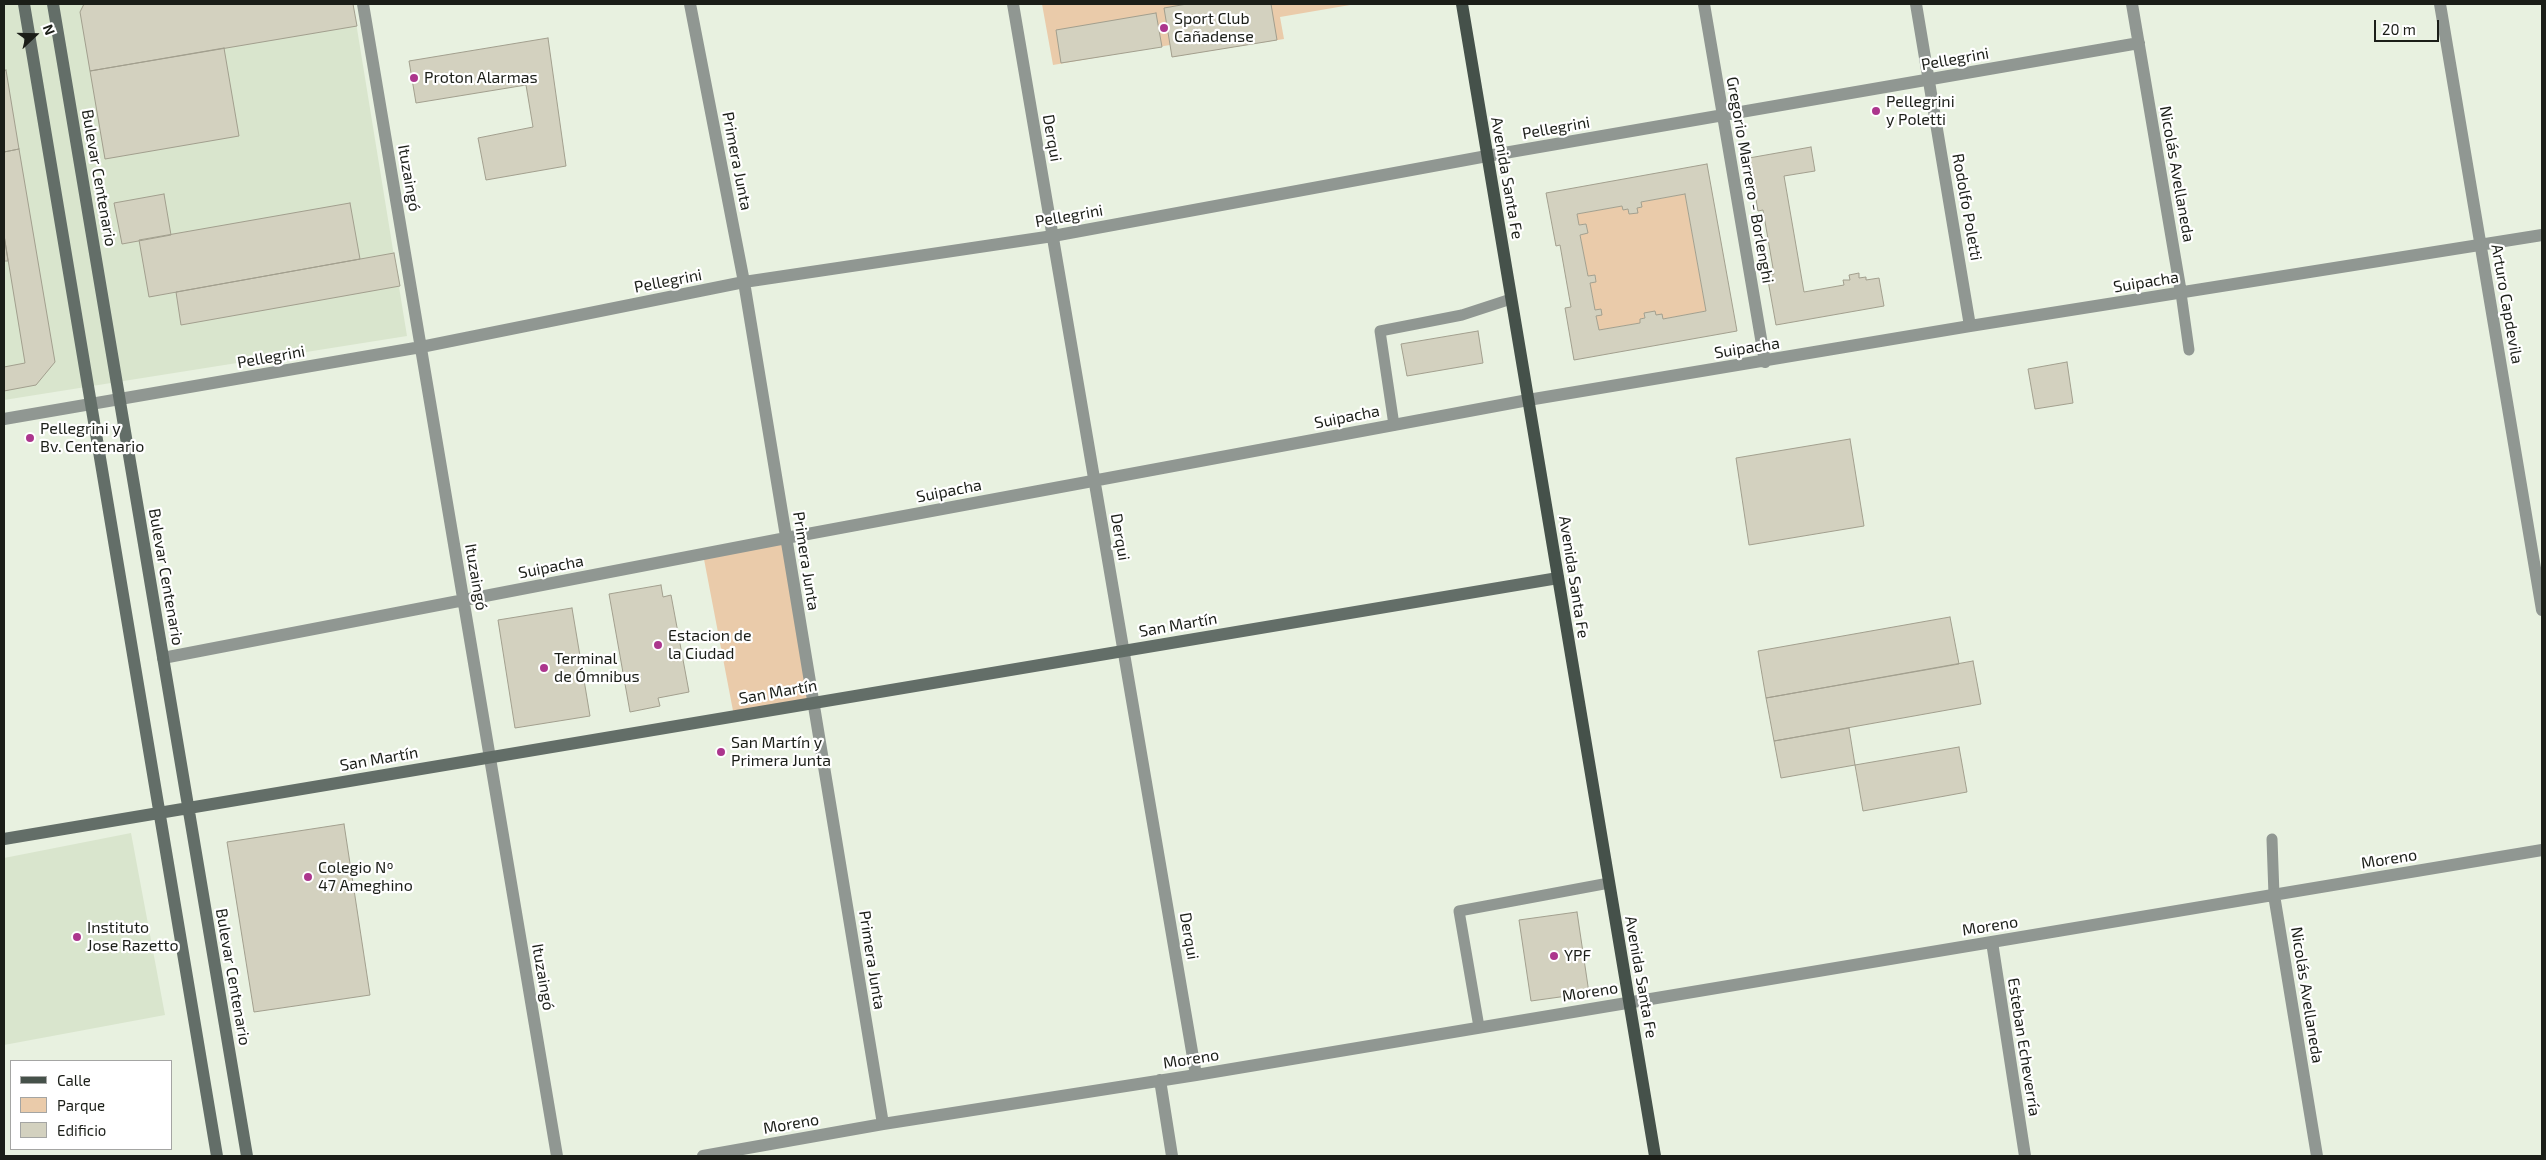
<!DOCTYPE html>
<html>
<head>
<meta charset="utf-8">
<style>
  body { margin:0 }
  #map { position:relative; width:2546px; height:1160px; overflow:hidden; background:#e8f1e0; font-family:"Exo 2",sans-serif }
  canvas { display:block }
  .frame { position:absolute; inset:0; border:5px solid #1b1e18; pointer-events:none }
  .legend { position:absolute; left:10px; top:1060px; width:162px; height:90px; box-sizing:border-box; background:#fff; border:1px solid #a4a5a3; margin:0; padding:6px 9px; list-style:none; font-size:15px; color:#1b1e18 }
  .legend li { display:flex; align-items:center; gap:10px; height:25px }
  .legend b { width:25px; border:1px solid #a4a5a3 }
  .north { position:absolute; left:10px; top:10px; width:50px; height:50px; -webkit-text-stroke:4px #fff; paint-order:stroke; rotate:69deg; font-size:14px; font-weight:700; line-height:20px; text-align:center; color:#1b1e18 }
  .north::after { content:''; display:block; margin:auto; width:18px; height:22px; background:#1b1e18; clip-path:polygon(50% 0,100% 100%,50% 72%,0 100%) }
  .scale { position:absolute; left:2374px; top:20px; width:65px; height:22px; box-sizing:border-box; border:2px solid #1b1e18; border-top:0; padding-left:6px; font-size:15px; line-height:18px; white-space:nowrap; color:#1b1e18; -webkit-text-stroke:4px #fff; paint-order:stroke }
</style>
</head>
<body>
<div id="map">
<canvas width="2546" height="1160"></canvas>
<div class="frame"></div>
<ul class="legend">
<li><b style="height:6px;background:#45514a"></b>Calle</li>
<li><b style="height:14px;background:#eacbaa"></b>Parque</li>
<li><b style="height:14px;background:#d3d1bf"></b>Edificio</li>
</ul>
<div class="north">N</div>
<div class="scale">20 m</div>
</div>
<script>
const context = document.querySelector('canvas').getContext('2d');
context.lineJoin = 'round';
function fill(path, color) {
  context.fillStyle = color;
  context.fill(path, 'evenodd');
}
function poly(rows) {
  const path = new Path2D();
  for (const r of rows) {
    path.moveTo(r[0], r[1]);
    for (let i = 2; i < r.length; i += 2) path.lineTo(r[i], r[i + 1]);
  }
  return path;
}
function stroke(path, color, width, dash) {
  context.strokeStyle = color;
  context.lineWidth = width;
  context.lineCap = dash ? 'butt' : 'round';
  context.setLineDash(dash || []);
  context.stroke(path);
}
function drawText(font, color, halo, rows, align = 'center') {
  context.font = font + ' "Exo 2",sans-serif';
  context.lineWidth = 4.5;
  context.setLineDash([]);
  context.textBaseline = 'middle';
  context.strokeStyle = halo;
  context.fillStyle = color;
  for (const [text, x, y, turn = 0] of rows) {
    context.save();
    context.translate(x, y);
    context.rotate((+turn || 0) * Math.PI / 180);
    context.textAlign = isNaN(turn) ? turn : align;
    if (halo) context.strokeText(text, 0, 0);
    context.fillText(text, 0, 0);
    context.restore();
  }
}
fill(poly([
  [4,4,353,4,407,336,4,400],
  [131,833,165,1015,4,1045,4,858]
]), '#d9e5cd');
fill(poly([
  [1042,4,1356,4,1280,17,1284,39,1172,57,1170,45,1053,65],
  [1685,194,1706,311,1663,319,1644,313,1645,318,1640,319,1640,323,1599,330,1596,316,1601,309,1595,310,1590,283,1596,282,1595,275,1588,276,1580,235,1588,233,1586,224,1579,225,1577,214,1622,206,1623,210,1628,209,1629,214,1637,213,1637,208,1642,207,1641,202],
  [786,538,813,703,734,716,703,554]
]), '#eacbaa');
const building = poly([
  [84,4,353,4,357,26,90,71,80,12,84,4],
  [1187,4,1271,4,1277,40,1172,57,1164,8,1187,4],
  [1156,13,1162,47,1061,63,1056,30,1156,13],
  [548,38,566,166,486,180,478,138,533,127,526,85,416,103,409,61,548,38],
  [224,48,239,136,105,159,90,71,224,48],
  [6,70,19,149,4,152,4,71,6,70],
  [1811,147,1815,171,1784,176,1804,292,1844,285,1843,280,1850,280,1849,275,1859,273,1859,278,1866,277,1866,280,1879,278,1884,306,1776,325,1767,275,1774,274,1763,210,1758,211,1749,158,1811,147],
  [19,149,55,362,36,385,4,391,4,367,25,363,4,235,4,152,19,149],
  [1707,164,1737,331,1574,360,1565,308,1571,307,1560,245,1556,246,1546,193,1707,164],
  [1685,194,1706,311,1663,319,1662,314,1656,315,1655,311,1644,313,1645,318,1640,319,1640,323,1599,330,1596,316,1602,315,1601,309,1595,310,1590,283,1596,282,1595,275,1588,276,1580,235,1588,233,1586,224,1579,225,1577,214,1622,206,1623,210,1628,209,1629,214,1638,213,1637,208,1642,207,1641,202,1685,194],
  [164,194,171,235,122,244,114,203,164,194],
  [350,203,360,259,149,297,139,240,350,203],
  [4,235,8,261,4,261,4,235],
  [394,253,400,286,181,325,176,292,394,253],
  [1478,331,1483,363,1407,376,1401,344,1478,331],
  [2067,362,2073,403,2035,409,2028,369,2067,362],
  [1850,439,1864,526,1749,545,1736,458,1850,439],
  [661,585,663,597,671,595,689,692,658,698,660,706,630,712,609,594,661,585],
  [572,608,590,716,515,728,498,620,572,608],
  [1950,617,1959,664,1766,698,1758,651,1950,617],
  [1973,661,1981,704,1774,741,1766,698,1973,661],
  [1849,728,1855,765,1781,778,1774,741,1849,728],
  [1959,747,1967,792,1863,811,1855,765,1959,747],
  [344,824,370,995,254,1012,227,842,344,824],
  [1577,912,1589,993,1531,1001,1519,920,1577,912]
]);
fill(building, '#d3d1bf');
stroke(building, '#a29f8e', 1);
stroke(poly([
  [2181,293,2189,350],
  [1394,425,1380,331,1462,315,1511,299],
  [2272,839,2274,895],
  [1479,1027,1459,911,1609,883]
]), '#909792', 11);
stroke(poly([
  [363,4,557,1156],
  [690,4,744,282,883,1124],
  [1013,4,1196,1075],
  [1704,4,1765,362],
  [1916,4,1970,326],
  [2132,4,2181,293],
  [2440,4,2542,610],
  [4,419,421,347,744,282,1053,236,1487,156,2139,43],
  [163,658,786,538,1528,400,1970,326,2542,235],
  [2274,895,2317,1156],
  [1992,942,2025,1156],
  [1160,1080,1172,1156],
  [703,1156,883,1124,1196,1075,2542,850]
]), '#909792', 12);
stroke(poly([
  [24,4,217,1156],
  [53,4,247,1156],
  [4,839,1558,578]
]), '#636e68', 12);
stroke(poly([
  [1462,4,1655,1156]
]), '#45514a', 12);
for (const [x, y, r, color] of [
  [1164,28,5,"#ac368d"],
  [414,78,5,"#ac368d"],
  [1876,111,5,"#ac368d"],
  [30,438,5,"#ac368d"],
  [658,645,5,"#ac368d"],
  [544,668,5,"#ac368d"],
  [721,752,5,"#ac368d"],
  [308,877,5,"#ac368d"],
  [77,937,5,"#ac368d"],
  [1554,956,5,"#ac368d"]
]) {
  const dot = new Path2D();
  dot.arc(x, y, r, 0, 2 * Math.PI);
  context.fillStyle = color;
  context.fill(dot);
  stroke(dot, '#fff', 2);
}
drawText('16px', '#1b1e18', '#fff', [
  ["Sport Club",1174,19],
  ["Cañadense",1174,37],
  ["Proton Alarmas",424,78],
  ["Pellegrini",1886,102],
  ["y Poletti",1886,120],
  ["Pellegrini y",40,429],
  ["Bv. Centenario",40,447],
  ["Estacion de",668,636],
  ["la Ciudad",668,654],
  ["Terminal",554,659],
  ["de Ómnibus",554,677],
  ["San Martín y",731,743],
  ["Primera Junta",731,761],
  ["Colegio Nº",318,868],
  ["47 Ameghino",318,886],
  ["Instituto",87,928],
  ["Jose Razetto",87,946],
  ["YPF",1564,956]
], 'left');
drawText('16px', '#1b1e18', '#fff', [
  ["Pellegrini",1955,59,-10],
  ["Pellegrini",1556,128,-10],
  ["Derqui",1052,138,80],
  ["Primera Junta",737,161,79],
  ["Nicolás Avellaneda",2177,174,80],
  ["Bulevar Centenario",99,178,80],
  ["Ituzaingó",409,178,80],
  ["Avenida Santa Fe",1507,178,80],
  ["Gregorio Marrero - Borlenghi",1750,180,80],
  ["Rodolfo Poletti",1967,207,80],
  ["Pellegrini",1069,216,-10],
  ["Pellegrini",668,281,-11],
  ["Suipacha",2146,282,-9],
  ["Arturo Capdevila",2507,304,80],
  ["Suipacha",1747,348,-9],
  ["Pellegrini",271,357,-10],
  ["Suipacha",1347,417,-11],
  ["Suipacha",949,491,-11],
  ["Derqui",1120,537,80],
  ["Primera Junta",806,561,81],
  ["Suipacha",551,567,-11],
  ["Bulevar Centenario",166,577,80],
  ["Ituzaingó",476,577,80],
  ["Avenida Santa Fe",1574,577,81],
  ["San Martín",1178,625,-10],
  ["San Martín",778,692,-10],
  ["San Martín",379,759,-10],
  ["Moreno",2389,859,-9],
  ["Moreno",1990,926,-9],
  ["Derqui",1189,936,80],
  ["Primera Junta",872,960,81],
  ["Bulevar Centenario",233,977,80],
  ["Ituzaingó",543,977,80],
  ["Avenida Santa Fe",1641,977,80],
  ["Moreno",1590,992,-9],
  ["Nicolás Avellaneda",2307,995,81],
  ["Esteban Echeverría",2024,1047,81],
  ["Moreno",1191,1059,-9],
  ["Moreno",791,1124,-10]
]);
</script>
</body>
</html>
